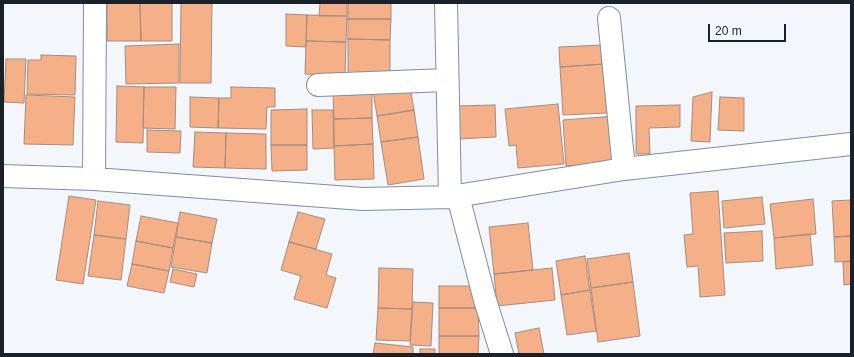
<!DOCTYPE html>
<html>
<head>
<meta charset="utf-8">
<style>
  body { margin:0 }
  #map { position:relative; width:854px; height:357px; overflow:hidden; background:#f3f6fb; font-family:Helvetica,sans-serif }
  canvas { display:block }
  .frame { position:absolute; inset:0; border:4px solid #1b2129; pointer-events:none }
  .scale { position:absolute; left:708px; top:24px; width:78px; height:18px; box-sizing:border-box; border:2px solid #1b2129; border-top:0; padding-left:5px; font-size:12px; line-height:14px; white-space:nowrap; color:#1b2129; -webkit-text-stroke:3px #f3f6fb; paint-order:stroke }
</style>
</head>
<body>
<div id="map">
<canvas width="854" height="357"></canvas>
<div class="frame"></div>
<div class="scale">20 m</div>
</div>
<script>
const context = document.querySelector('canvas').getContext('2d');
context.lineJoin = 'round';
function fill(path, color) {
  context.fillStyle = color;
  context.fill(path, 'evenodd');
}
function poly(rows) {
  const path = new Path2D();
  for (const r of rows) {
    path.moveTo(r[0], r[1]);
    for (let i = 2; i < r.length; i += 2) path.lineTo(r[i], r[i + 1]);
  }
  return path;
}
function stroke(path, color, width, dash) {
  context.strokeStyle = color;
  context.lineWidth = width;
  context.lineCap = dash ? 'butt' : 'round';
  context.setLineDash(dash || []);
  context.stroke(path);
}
const building = poly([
  [107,3,140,3,141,41,107,41,107,3],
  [140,3,172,3,172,41,141,41,140,3],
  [181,3,212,3,211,83,180,83,181,3],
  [320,3,347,3,347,16,319,16,320,3],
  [348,3,391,3,391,19,348,19,348,3],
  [286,14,307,15,306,47,286,46,286,14],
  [307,15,347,16,346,42,306,41,307,15],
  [348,19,391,19,390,40,348,39,348,19],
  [348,39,390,40,390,77,348,77,348,39],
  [306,41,346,42,345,76,305,74,306,41],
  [179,44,179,83,126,84,125,46,179,44],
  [603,45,604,64,560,67,559,47,603,45],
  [41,55,76,56,75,95,27,94,28,60,41,60,41,55],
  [6,59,26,59,24,103,4,102,6,59],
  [604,64,607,113,563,115,560,67,604,64],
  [117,86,144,87,143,143,116,142,117,86],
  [410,86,414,110,377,116,373,91,410,86],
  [144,87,176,87,175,129,143,128,144,87],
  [231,87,275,88,275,107,267,107,266,129,218,128,219,98,231,98,231,87],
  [712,92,710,142,691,141,693,97,712,92],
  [372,94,372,118,334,119,333,95,372,94],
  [26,95,75,97,73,145,24,144,26,95],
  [190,97,219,98,218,128,190,127,190,97],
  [720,97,744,98,744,131,718,130,720,97],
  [558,104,564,164,518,168,516,145,509,146,505,109,558,104],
  [495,105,496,137,458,139,456,106,495,105],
  [680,105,680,127,649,128,650,154,636,154,636,106,680,105],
  [307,109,307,145,271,145,271,110,307,109],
  [312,110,333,110,334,148,313,149,312,110],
  [414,110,418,137,381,142,377,116,414,110],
  [616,116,619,162,566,166,563,120,616,116],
  [372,118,373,144,334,146,334,119,372,118],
  [147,130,181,131,180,153,147,152,147,130],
  [195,132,226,133,225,168,193,167,195,132],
  [226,133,266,134,266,169,225,168,226,133],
  [418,137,424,179,388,185,381,142,418,137],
  [373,144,374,179,335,180,334,146,373,144],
  [271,145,307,145,307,170,272,171,271,145],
  [718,191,725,295,700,297,698,266,687,267,684,235,693,234,690,193,718,191],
  [69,196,96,200,83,284,56,280,69,196],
  [762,197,765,224,724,228,722,201,762,197],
  [813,199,816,234,774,238,770,204,813,199],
  [851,200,851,236,834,237,832,201,851,200],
  [98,201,130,205,126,239,94,235,98,201],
  [180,212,217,219,212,243,176,237,180,212],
  [298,212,325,219,316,249,289,242,298,212],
  [141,216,178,223,173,248,136,241,141,216],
  [528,223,533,270,494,274,489,227,528,223],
  [762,231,763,261,726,263,724,233,762,231],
  [810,234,813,265,776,269,774,238,810,234],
  [94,235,126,239,121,280,88,276,94,235],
  [851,236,851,261,835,262,834,237,851,236],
  [176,237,212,243,207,273,171,267,176,237],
  [136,241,173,248,169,271,132,264,136,241],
  [289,242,332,254,326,275,336,278,327,308,294,299,301,276,281,270,289,242],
  [629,253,633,282,591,288,587,259,629,253],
  [585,256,590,290,561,295,556,261,585,256],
  [851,261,851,284,844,285,843,262,851,261],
  [132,264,169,271,164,293,127,286,132,264],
  [379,268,413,269,412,309,378,308,379,268],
  [552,268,555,300,497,306,494,274,552,268],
  [173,269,197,274,194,287,170,282,173,269],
  [633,282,640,336,598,342,591,288,633,282],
  [439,286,475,286,475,308,439,308,439,286],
  [590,290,596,331,567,335,561,295,590,290],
  [413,302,433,303,431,346,410,345,413,302],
  [378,308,412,309,410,341,376,340,378,308],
  [439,308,478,308,479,336,439,336,439,308],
  [539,328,544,354,519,354,515,333,539,328],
  [439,336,479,336,478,354,439,354,439,336],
  [375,343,413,347,413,354,373,354,375,343],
  [420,349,435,349,435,354,420,354,420,349]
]);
fill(building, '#f6b088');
stroke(building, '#a48c80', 1);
const minor = poly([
  [446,3,450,197],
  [609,18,624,169],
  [318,85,447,80],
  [3,176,94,179,363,199,450,197,624,169,851,144],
  [94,179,95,3],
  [458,196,485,300,502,354]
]);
stroke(minor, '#7e8fa1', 24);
stroke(minor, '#fff', 22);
</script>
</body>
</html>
